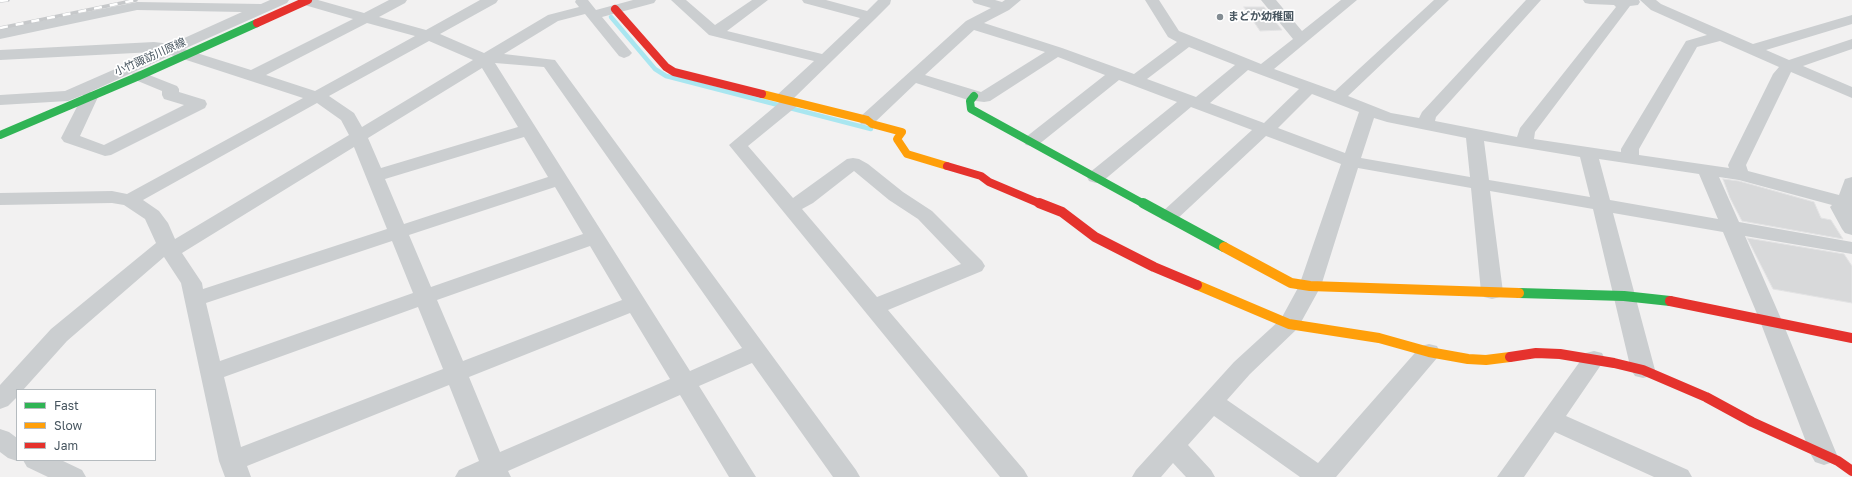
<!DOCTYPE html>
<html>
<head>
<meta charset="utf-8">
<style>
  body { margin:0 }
  #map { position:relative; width:1852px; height:477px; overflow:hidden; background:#f2f1f1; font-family:"Golos Text",sans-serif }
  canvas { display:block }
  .legend { position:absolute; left:16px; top:389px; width:140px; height:72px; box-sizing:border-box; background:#fff; border:1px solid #b5bbbf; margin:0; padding:5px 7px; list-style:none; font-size:12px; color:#47555f }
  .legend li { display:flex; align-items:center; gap:8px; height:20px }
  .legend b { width:20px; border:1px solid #b5bbbf }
</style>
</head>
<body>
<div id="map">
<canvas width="1852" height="477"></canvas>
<ul class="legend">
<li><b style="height:5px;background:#30b455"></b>Fast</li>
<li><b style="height:5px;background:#ff9f0a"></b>Slow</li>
<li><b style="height:5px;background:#e5322d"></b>Jam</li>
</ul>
</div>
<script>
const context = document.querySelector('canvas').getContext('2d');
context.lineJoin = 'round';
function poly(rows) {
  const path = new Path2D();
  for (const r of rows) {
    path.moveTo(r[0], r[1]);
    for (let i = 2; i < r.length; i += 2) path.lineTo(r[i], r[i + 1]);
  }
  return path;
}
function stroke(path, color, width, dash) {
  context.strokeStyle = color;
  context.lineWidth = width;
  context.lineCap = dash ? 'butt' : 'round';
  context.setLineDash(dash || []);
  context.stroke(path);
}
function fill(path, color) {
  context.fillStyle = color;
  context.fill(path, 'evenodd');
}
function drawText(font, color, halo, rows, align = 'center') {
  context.font = font + ' "Golos Text","Noto Sans JP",sans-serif';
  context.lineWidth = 3.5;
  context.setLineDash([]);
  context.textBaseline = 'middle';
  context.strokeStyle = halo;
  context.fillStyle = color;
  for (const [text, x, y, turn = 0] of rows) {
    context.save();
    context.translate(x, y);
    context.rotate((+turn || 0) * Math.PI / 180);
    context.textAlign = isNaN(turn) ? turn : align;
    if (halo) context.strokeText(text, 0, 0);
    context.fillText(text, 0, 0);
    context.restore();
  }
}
stroke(poly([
  [611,17,655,69,666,76,871,129]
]), '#a9e6f0', 4.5);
const building = poly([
  [1244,7,1264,7,1282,30,1260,31,1244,7],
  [1723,179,1739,181,1814,202,1821,218,1831,220,1843,239,1742,221,1730,198,1723,179],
  [1747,238,1844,254,1852,266,1852,303,1773,289,1747,238]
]);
fill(building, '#d8d9da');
stroke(building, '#e3e3e4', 1);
fill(poly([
  [270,0,289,0,287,3,184,49,251,70,353,19,301,4,300,0,318,0,364,13,389,0,407,0,405,3,379,17,426,30,480,0,498,0,496,3,440,34,484,53,548,15,579,7,575,2,576,0,588,0,596,10,633,0,656,0,654,3,602,17,632,53,629,56,624,58,619,56,585,14,558,21,504,54,555,60,856,470,860,477,833,477,752,363,699,386,756,477,729,477,680,395,508,471,511,477,455,477,459,470,479,461,449,385,247,466,251,477,225,477,219,461,181,283,164,257,67,341,23,390,17,390,17,397,8,406,0,409,0,385,51,329,156,243,145,219,124,205,112,203,0,205,0,193,112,191,127,194,303,98,171,55,90,92,96,93,98,97,80,136,104,145,184,105,164,99,162,95,162,91,133,79,131,76,133,73,139,71,177,86,179,89,179,92,205,100,207,104,205,108,111,155,105,156,64,142,61,138,83,95,68,101,0,105,0,95,65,91,154,52,0,60,0,50,154,42,171,44,242,12,137,10,0,39,0,29,137,2,261,4,270,0],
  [367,23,415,36,315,91,266,75,367,23],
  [429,41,473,60,362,127,354,113,329,96,429,41],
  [495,63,544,67,742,348,690,371,495,63],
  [482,68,518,127,381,168,368,138,482,68],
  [317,103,341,120,349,135,175,239,168,223,159,211,143,200,317,103],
  [524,137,548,177,404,224,385,179,524,137],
  [354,147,387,229,203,289,202,283,182,253,354,147],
  [555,187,583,234,431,287,409,235,555,187],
  [392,241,413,293,220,361,206,303,392,241],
  [590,246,622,300,463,361,437,300,590,246],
  [418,307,443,369,241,447,224,377,418,307],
  [630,313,670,379,500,452,469,377,630,313],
  [671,0,686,0,715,25,752,0,768,0,727,31,822,54,860,18,804,3,802,0,826,0,867,11,878,0,891,0,890,4,875,19,794,98,799,102,797,106,748,146,793,198,847,159,853,158,859,159,868,164,903,192,932,211,982,261,985,266,982,271,888,310,1024,470,1028,477,1000,477,729,145,779,103,775,99,777,95,814,61,709,35,671,0],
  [854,171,889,200,918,219,961,264,877,297,802,209,813,203,854,171],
  [972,0,995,0,1002,2,1005,0,1021,0,1009,10,984,23,1062,48,1134,74,1177,42,1168,37,1145,0,1159,0,1179,31,1261,64,1293,39,1261,0,1276,0,1302,31,1341,0,1357,0,1274,69,1335,91,1434,0,1449,0,1348,96,1391,113,1419,118,1422,112,1526,0,1541,0,1436,117,1435,121,1517,137,1520,128,1616,7,1614,5,1590,4,1585,3,1583,0,1639,0,1640,2,1638,5,1630,6,1535,132,1534,139,1621,152,1621,149,1686,41,1707,35,1651,10,1640,0,1656,0,1661,4,1753,44,1852,15,1852,24,1766,50,1789,60,1852,39,1852,49,1803,66,1852,87,1852,98,1791,72,1746,165,1748,171,1839,195,1845,179,1852,177,1852,235,1845,233,1842,229,1830,207,1832,205,1739,180,1719,177,1739,222,1852,242,1852,254,1745,236,1782,321,1837,455,1833,462,1824,465,1815,462,1811,455,1760,321,1723,232,1613,213,1655,370,1651,376,1643,378,1635,376,1631,370,1593,209,1490,191,1503,292,1500,297,1492,299,1484,297,1481,292,1471,188,1358,168,1321,286,1300,324,1297,329,1250,374,1227,400,1318,463,1421,346,1429,344,1437,346,1440,352,1437,358,1336,477,1300,477,1214,416,1188,445,1211,470,1215,477,1186,477,1173,463,1161,477,1132,477,1136,470,1234,362,1281,319,1299,286,1341,164,1266,136,1176,220,1169,222,1162,220,1159,216,1162,212,1252,130,1191,107,1103,181,1096,183,1089,181,1087,177,1089,173,1177,102,1119,80,1038,145,1032,146,1026,145,1023,141,1026,137,1105,75,1058,57,990,101,984,102,968,100,916,83,873,124,867,125,861,124,858,120,861,116,966,21,991,8,974,3,972,0],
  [974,30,1045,52,981,92,925,75,974,30],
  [1720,41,1779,67,1773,74,1728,165,1729,168,1639,155,1639,149,1697,47,1720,41],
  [1189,47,1235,65,1196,97,1147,79,1189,47],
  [1248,70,1299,89,1264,123,1210,103,1248,70],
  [1312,94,1359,112,1345,153,1278,128,1312,94],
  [1374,118,1387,122,1466,138,1470,177,1361,158,1374,118],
  [1484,141,1580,157,1590,197,1489,180,1484,141],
  [1599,159,1699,174,1718,219,1610,200,1599,159],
  [1594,351,1602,353,1605,359,1566,416,1688,470,1692,477,1654,477,1555,432,1524,477,1497,477,1586,353,1594,351],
  [0,429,9,432,17,438,17,460,20,460,17,461,8,458,0,452,0,429],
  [23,460,61,460,82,470,86,477,48,477,27,467,23,460]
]), '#cbced0');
stroke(poly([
  [974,96,970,101,971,109,1144,204],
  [0,135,139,76,257,23]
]), '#30b455', 8);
stroke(poly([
  [1143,203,1224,247],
  [1519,293,1624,296,1670,301]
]), '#30b455', 10);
stroke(poly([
  [762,94,867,120,872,124,902,132,897,139,907,154,947,166]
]), '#ff9f0a', 8);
stroke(poly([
  [1224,247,1291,283,1310,286,1519,293],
  [1197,285,1289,324,1379,338,1429,352,1468,359,1486,360,1510,357]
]), '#ff9f0a', 10);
stroke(poly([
  [615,9,666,67,674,72,762,94],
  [257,23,308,0],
  [947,166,981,176,989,182,1041,204]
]), '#e5322d', 8);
stroke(poly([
  [1039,203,1062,212,1095,237,1154,267,1197,285],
  [1670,301,1852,338],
  [1510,357,1536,353,1560,354,1614,363,1643,370,1706,397,1752,422,1838,461,1852,471]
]), '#e5322d', 10);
const rail = poly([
  [0,1,8,0],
  [0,28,136,0]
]);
stroke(rail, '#c6c8ca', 3.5);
stroke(rail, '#fff', 2.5, [8]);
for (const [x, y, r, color] of [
  [1220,17,4,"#838c92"]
]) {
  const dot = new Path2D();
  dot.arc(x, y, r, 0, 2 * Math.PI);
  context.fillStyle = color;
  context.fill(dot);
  stroke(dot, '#fff', 1.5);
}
drawText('bold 11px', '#47555f', '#fff', [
  ["まどか幼稚園",1228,17]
], 'left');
drawText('11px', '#47555f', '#fff', [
  ["小竹諏訪川原線",150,57,-24]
]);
</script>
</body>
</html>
